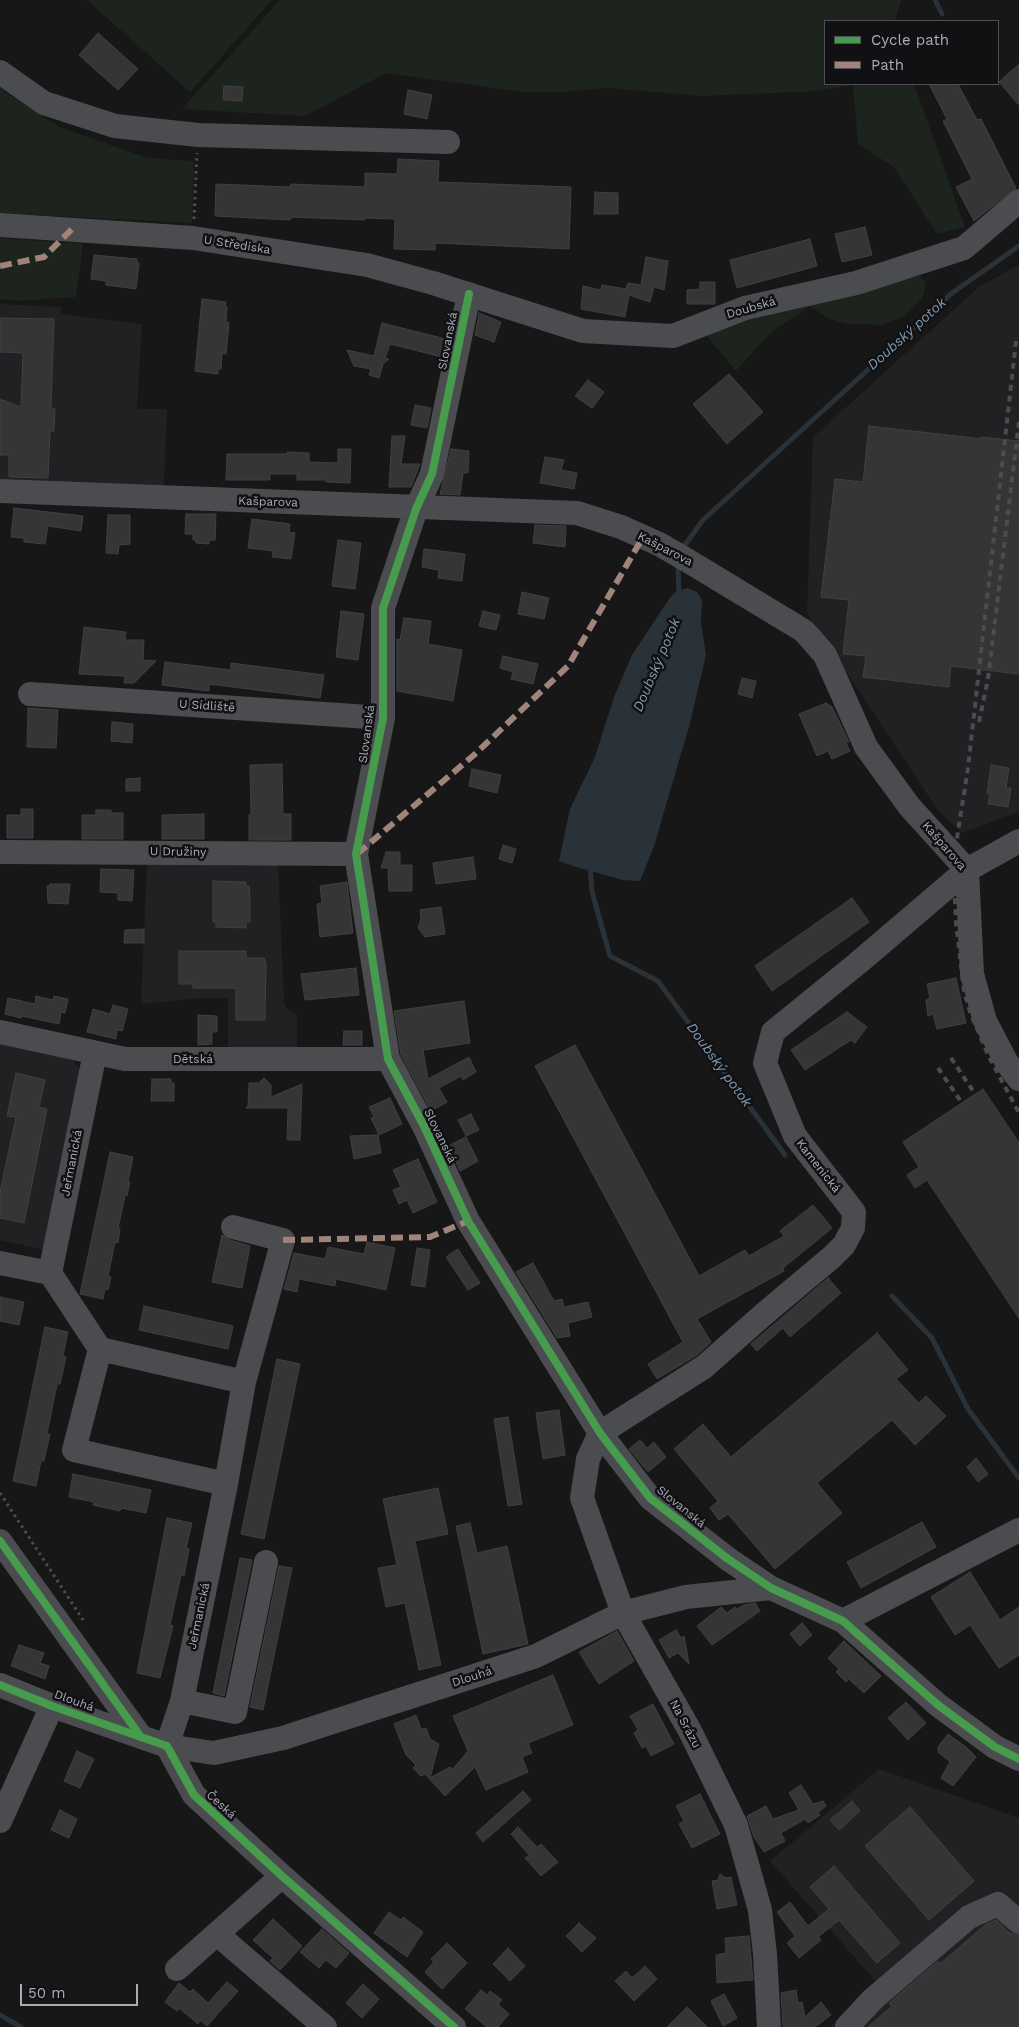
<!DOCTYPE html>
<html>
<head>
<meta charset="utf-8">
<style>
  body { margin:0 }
  #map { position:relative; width:1019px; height:2027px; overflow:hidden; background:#171717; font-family:"Work Sans",sans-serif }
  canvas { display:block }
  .legend { position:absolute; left:824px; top:20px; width:175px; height:65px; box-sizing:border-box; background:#111113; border:1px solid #4d4f55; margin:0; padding:6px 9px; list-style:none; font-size:15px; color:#a8adb8 }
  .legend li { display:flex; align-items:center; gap:10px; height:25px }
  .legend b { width:25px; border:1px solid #4d4f55 }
  .scale { position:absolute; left:20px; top:1984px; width:118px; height:22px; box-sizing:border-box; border:2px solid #a8adb8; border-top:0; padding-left:6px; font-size:15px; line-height:18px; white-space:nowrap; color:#a8adb8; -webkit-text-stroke:4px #111113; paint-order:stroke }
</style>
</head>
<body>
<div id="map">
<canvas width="1019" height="2027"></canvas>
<ul class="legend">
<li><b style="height:6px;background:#469c4c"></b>Cycle path</li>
<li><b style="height:6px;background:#a18479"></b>Path</li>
</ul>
<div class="scale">50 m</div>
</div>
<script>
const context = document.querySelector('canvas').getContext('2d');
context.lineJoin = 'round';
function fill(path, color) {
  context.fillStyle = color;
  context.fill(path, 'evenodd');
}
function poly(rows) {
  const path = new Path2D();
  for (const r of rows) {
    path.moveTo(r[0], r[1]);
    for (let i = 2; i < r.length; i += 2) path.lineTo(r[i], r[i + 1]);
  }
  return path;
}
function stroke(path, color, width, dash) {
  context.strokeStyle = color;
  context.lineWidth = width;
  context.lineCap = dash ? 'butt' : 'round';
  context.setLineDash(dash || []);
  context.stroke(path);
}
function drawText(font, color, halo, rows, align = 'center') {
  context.font = font + ' "Work Sans",sans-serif';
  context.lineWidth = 5;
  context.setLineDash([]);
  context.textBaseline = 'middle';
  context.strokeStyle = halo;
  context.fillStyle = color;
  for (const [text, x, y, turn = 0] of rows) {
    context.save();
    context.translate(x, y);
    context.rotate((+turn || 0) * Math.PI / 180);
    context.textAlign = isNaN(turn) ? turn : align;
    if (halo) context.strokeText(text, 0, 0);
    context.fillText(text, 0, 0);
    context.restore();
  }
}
fill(poly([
  [1019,265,1019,812,962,833,937,809,807,613,813,437,980,286],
  [0,304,61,307,61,314,142,324,137,409,167,409,164,486,0,480],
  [278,860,284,1003,287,1009,297,1016,297,1054,228,1052,228,998,203,998,141,1004,147,861],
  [0,1043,73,1060,80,1070,43,1250,0,1240],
  [879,1769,1019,1818,1019,2027,829,2027,878,1984,770,1861]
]), '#212123');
fill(poly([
  [87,0,272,0,190,92],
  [280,0,901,0,895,21,825,21,825,84,914,84,965,227,937,234,894,167,858,144,853,85,818,91,703,96,608,88,559,92,523,92,386,73,305,116,182,109],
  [0,88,59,127,148,158,194,161,192,223,0,213],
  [0,238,83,244,76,297,16,301,0,299],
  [920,276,926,283,922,299,904,316,882,325,847,324,830,319,810,306,770,333,736,371,706,335,761,312]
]), '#1d241e');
fill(poly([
  [687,588,697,592,702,600,701,623,706,655,690,723,654,846,640,881,623,880,576,867,559,861,570,809,595,757,614,697,632,655,669,599,675,592]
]), '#2a3239');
stroke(poly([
  [935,0,942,14],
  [682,549,703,520,952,293,1019,246],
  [678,563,679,597],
  [590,865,592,892,610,956,658,981,785,1155],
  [892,1296,932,1338,968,1409,1019,1478],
  [0,2015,21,2027]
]), '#2a3239', 5);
const building = poly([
  [98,33,138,69,118,90,79,55,98,33],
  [1019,64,1019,105,999,82,1019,64],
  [929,84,958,84,977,120,981,119,1016,188,974,221,956,187,972,179,943,121,947,119,929,84],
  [224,86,243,87,242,101,223,100,224,86],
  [408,90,432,95,427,119,404,114,408,90],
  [398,159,439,161,438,182,571,187,569,249,435,243,435,250,394,249,395,219,365,218,364,220,291,217,290,220,215,216,216,184,290,187,291,184,365,187,365,173,397,174,398,159],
  [595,192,618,193,618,214,594,214,595,192],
  [865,227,872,255,842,262,835,234,865,227],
  [810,239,817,266,737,288,730,260,810,239],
  [94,255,137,259,137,263,139,263,136,289,106,285,106,281,91,279,94,255],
  [646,257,668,261,664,290,654,287,650,302,629,295,625,317,581,309,583,286,601,290,602,285,626,289,628,283,641,285,646,257],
  [700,282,715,282,715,304,687,304,687,290,700,289,700,282],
  [202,299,226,302,225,307,227,307,226,322,229,323,226,354,222,353,221,369,218,369,218,374,195,371,202,299],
  [479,313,501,322,494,342,475,335,479,313],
  [0,318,54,319,51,409,55,409,54,431,50,431,48,478,9,477,9,455,0,455,0,399,21,407,23,353,0,352,0,318],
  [382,323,446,339,442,357,390,344,385,358,389,359,383,364,379,378,369,375,371,369,354,366,347,350,374,356,382,323],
  [729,374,763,412,727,444,693,404,729,374],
  [588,380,604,392,592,408,575,396,588,380],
  [415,405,431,408,427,428,411,425,415,405],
  [869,426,982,439,981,437,1019,441,1019,674,951,666,949,687,863,677,866,656,843,654,849,600,821,597,835,479,863,482,869,426],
  [392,436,405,436,401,464,420,464,411,487,389,487,392,436],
  [338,449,351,449,350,483,326,482,326,480,297,480,297,474,270,474,270,480,226,480,227,454,287,454,287,452,309,453,309,462,338,463,338,449],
  [451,449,469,451,468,473,463,473,460,495,440,494,451,449],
  [545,457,564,460,561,470,577,473,574,489,540,483,545,457],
  [14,508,83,516,81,531,48,526,45,544,24,542,24,538,11,537,14,508],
  [186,514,216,514,215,540,209,540,209,544,196,543,196,540,193,540,193,534,185,534,186,514],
  [108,515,130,515,130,544,119,545,118,554,106,553,108,515],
  [252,519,290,524,289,532,295,533,291,559,272,557,273,551,248,548,252,519],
  [535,525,566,526,565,547,533,543,535,525],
  [338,540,361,543,355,589,332,586,338,540],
  [424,549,465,554,462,581,438,578,439,570,422,567,424,549],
  [522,592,549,598,544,619,518,614,522,592],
  [341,611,364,614,358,660,336,657,341,611],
  [483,611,500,615,496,630,479,626,483,611],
  [404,618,431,621,428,644,462,650,453,701,397,691,397,639,400,640,404,618],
  [84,627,126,632,125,640,144,640,143,660,156,661,134,683,124,683,125,676,79,674,84,627],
  [503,656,538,664,533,684,511,679,513,672,500,668,503,656],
  [165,662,231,670,231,663,324,675,320,698,209,684,209,691,162,685,165,662],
  [742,678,756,681,752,698,738,694,742,678],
  [826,703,832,707,849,742,846,743,850,751,832,759,828,751,817,756,799,714,826,703],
  [28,708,58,710,56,748,27,747,28,708],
  [112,722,133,724,132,743,111,741,112,722],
  [282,764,283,814,291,814,291,840,249,840,249,815,251,814,250,765,282,764],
  [991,765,1009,768,1006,788,1011,788,1008,807,988,804,990,794,987,794,991,765],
  [472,769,501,775,497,793,469,786,472,769],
  [140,778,140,791,126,791,126,779,140,778],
  [21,809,33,809,33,838,7,838,7,815,21,815,21,809],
  [96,810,111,810,111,813,123,813,123,839,82,839,82,815,96,815,96,810],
  [204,814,204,839,162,839,162,815,204,814],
  [503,845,516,849,512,863,499,859,503,845],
  [386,852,400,852,400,865,412,865,412,891,389,891,388,868,381,868,386,852],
  [473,857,476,879,436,884,433,863,473,857],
  [101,869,134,870,132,901,118,900,118,893,100,892,101,869],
  [213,881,246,882,246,886,249,886,250,896,250,922,246,922,246,928,216,927,216,922,213,922,213,881],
  [347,882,353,933,320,937,317,904,322,903,320,886,347,882],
  [50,884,70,884,68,904,48,903,47,886,50,886,50,884],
  [852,898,869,922,772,991,755,966,852,898],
  [441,907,445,934,425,937,418,928,421,919,420,910,441,907],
  [144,929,144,943,124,943,125,930,144,929],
  [179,951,246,951,246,958,264,958,266,964,265,1020,236,1020,236,988,193,988,193,984,179,984,179,951],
  [356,968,359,995,305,1000,301,974,356,968],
  [956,978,966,1023,937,1029,933,1014,928,1016,926,1000,930,999,927,984,956,978],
  [36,996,53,1000,54,996,68,999,65,1013,61,1012,59,1024,22,1016,21,1018,5,1014,8,998,35,1004,36,996],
  [464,1001,470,1043,423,1050,428,1079,469,1057,476,1072,463,1080,461,1076,439,1088,447,1102,431,1111,401,1055,394,1011,464,1001],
  [113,1005,128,1009,122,1031,117,1030,116,1039,87,1032,93,1009,110,1014,113,1005],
  [847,1012,867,1027,855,1043,851,1040,805,1070,791,1050,847,1012],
  [198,1015,217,1016,217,1032,212,1032,212,1044,198,1045,198,1015],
  [344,1031,362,1031,362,1045,343,1045,344,1031],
  [575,1045,699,1276,745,1250,749,1256,784,1236,780,1231,813,1205,832,1228,783,1268,784,1271,697,1319,711,1342,697,1355,657,1379,648,1364,683,1342,535,1066,575,1045],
  [16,1073,45,1080,39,1107,47,1109,24,1223,0,1218,0,1192,16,1117,7,1116,16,1073],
  [264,1078,271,1085,271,1097,302,1084,300,1140,287,1140,288,1108,246,1108,248,1106,249,1083,259,1083,264,1078],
  [152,1079,171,1079,171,1083,174,1083,174,1101,151,1101,152,1079],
  [983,1089,1019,1143,1019,1318,927,1180,915,1188,907,1175,919,1167,903,1142,983,1089],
  [390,1098,402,1124,379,1135,371,1118,374,1117,369,1107,390,1098],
  [471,1114,479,1130,466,1136,458,1120,471,1114],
  [378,1135,381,1153,354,1159,350,1136,378,1135],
  [466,1137,478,1161,460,1171,448,1146,466,1137],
  [110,1152,133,1157,128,1182,130,1182,127,1196,125,1195,118,1229,120,1229,118,1243,115,1242,108,1276,111,1277,108,1290,105,1289,103,1299,80,1294,110,1152],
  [418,1159,437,1202,413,1213,407,1200,399,1204,393,1190,401,1187,393,1170,418,1159],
  [222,1235,230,1240,250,1246,242,1288,212,1282,222,1235],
  [367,1242,395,1248,386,1290,336,1279,335,1286,299,1279,297,1292,284,1289,294,1253,325,1259,328,1247,364,1254,367,1242],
  [417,1248,430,1250,425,1287,411,1285,417,1248],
  [458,1249,480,1283,468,1290,446,1257,458,1249],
  [533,1263,554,1301,562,1299,564,1307,588,1302,592,1317,568,1323,570,1336,557,1338,516,1272,533,1263],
  [828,1278,841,1293,790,1337,783,1328,757,1351,751,1344,828,1278],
  [0,1297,24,1302,19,1325,0,1321,0,1297],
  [144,1306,233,1326,228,1349,139,1330,144,1306],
  [45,1327,68,1332,63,1356,66,1357,60,1384,57,1384,47,1434,50,1434,44,1461,41,1461,36,1486,13,1481,45,1327],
  [877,1333,908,1370,896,1379,919,1403,926,1396,946,1416,915,1445,892,1420,817,1483,842,1513,775,1569,728,1514,719,1520,710,1508,718,1501,674,1449,703,1424,731,1457,877,1333],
  [277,1359,300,1364,264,1539,241,1534,277,1359],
  [559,1410,565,1455,543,1459,536,1413,559,1410],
  [508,1417,522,1504,508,1506,494,1419,508,1417],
  [640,1440,647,1448,654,1442,666,1457,648,1472,629,1449,640,1440],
  [976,1458,988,1474,978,1482,967,1467,976,1458],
  [73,1474,151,1490,146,1513,121,1508,120,1511,106,1508,93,1505,94,1502,69,1497,73,1474],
  [438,1488,448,1534,415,1541,441,1665,419,1670,405,1603,386,1607,378,1568,397,1565,383,1499,438,1488],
  [167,1518,192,1523,186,1548,189,1549,184,1576,181,1575,170,1625,173,1626,160,1678,137,1673,167,1518],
  [922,1522,936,1547,861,1588,847,1562,922,1522],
  [470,1523,477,1553,507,1546,528,1644,483,1654,456,1526,470,1523],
  [240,1558,252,1560,224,1696,213,1693,240,1558],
  [279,1566,292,1568,263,1710,250,1707,279,1566],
  [970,1572,1000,1620,1019,1607,1019,1655,999,1668,970,1625,955,1635,931,1597,970,1572],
  [755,1603,760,1611,712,1645,697,1626,721,1607,727,1613,735,1607,737,1609,744,1605,755,1603],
  [802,1623,812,1635,800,1646,790,1634,802,1623],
  [676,1630,681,1638,684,1636,689,1664,678,1653,669,1658,659,1640,676,1630],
  [617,1631,634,1661,599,1684,579,1652,617,1631],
  [844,1641,881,1676,864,1693,849,1679,846,1682,836,1672,839,1669,828,1658,844,1641],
  [19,1645,44,1653,40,1663,49,1666,45,1679,11,1666,19,1645],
  [553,1675,573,1725,528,1743,532,1753,522,1757,528,1772,486,1790,475,1767,445,1796,425,1774,421,1776,413,1768,416,1765,406,1755,394,1724,416,1715,421,1729,426,1728,430,1739,439,1744,430,1778,450,1767,453,1769,468,1751,453,1716,553,1675],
  [906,1702,926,1723,908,1740,888,1718,906,1702],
  [653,1704,674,1744,651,1756,646,1746,642,1748,634,1733,638,1730,630,1716,653,1704],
  [948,1734,966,1747,976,1757,953,1786,941,1778,950,1762,938,1752,938,1747,948,1734],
  [77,1751,94,1759,80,1788,64,1781,77,1751],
  [801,1785,813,1804,823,1801,826,1806,818,1812,820,1815,808,1823,805,1819,781,1833,785,1841,764,1852,754,1837,747,1816,766,1806,773,1819,799,1810,789,1793,801,1785],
  [523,1791,531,1800,483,1842,476,1833,523,1791],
  [700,1794,720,1834,692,1848,679,1824,684,1821,676,1806,700,1794],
  [852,1801,860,1811,839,1830,830,1820,852,1801],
  [910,1807,974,1881,929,1920,865,1846,910,1807],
  [60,1810,77,1819,69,1838,51,1830,60,1810],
  [518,1827,537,1847,541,1844,558,1862,541,1876,525,1858,529,1855,511,1834,518,1827],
  [834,1866,900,1943,877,1963,839,1920,818,1937,821,1940,799,1958,787,1943,795,1936,777,1912,790,1902,808,1926,829,1909,810,1887,834,1866],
  [720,1874,726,1878,731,1877,737,1905,717,1909,712,1881,718,1880,720,1874],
  [389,1912,401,1920,403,1917,423,1932,407,1957,374,1933,389,1912],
  [273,1919,302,1946,280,1970,270,1961,273,1958,253,1940,273,1919],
  [996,1920,1010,1933,1019,1935,1019,2027,868,2027,892,2006,889,2003,938,1961,940,1964,985,1925,996,1920],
  [579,1923,596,1938,582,1952,566,1936,579,1923],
  [322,1929,349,1953,336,1968,326,1960,319,1968,300,1952,322,1929],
  [749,1936,753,1980,717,1983,716,1955,726,1953,725,1938,749,1936],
  [447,1943,467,1963,442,1989,425,1972,434,1962,431,1959,447,1943],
  [508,1948,525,1966,510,1981,493,1964,508,1948],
  [645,1966,657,1979,634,2001,615,1981,626,1971,632,1978,645,1966],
  [227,1982,238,1991,207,2026,200,2020,198,2024,179,2008,177,2011,165,2002,179,1983,190,1992,193,1989,208,2003,227,1982],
  [363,1984,379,1999,362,2018,346,2003,363,1984],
  [481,1990,487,1995,490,1991,502,2000,498,2004,509,2014,498,2027,487,2027,465,2009,481,1990],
  [796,1990,798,2003,802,2002,805,2017,821,2002,831,2015,815,2027,783,2027,781,1993,796,1990],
  [724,1994,737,2018,723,2026,711,2001,724,1994],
  [687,2007,707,2027,667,2027,687,2007]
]);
fill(building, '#353536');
stroke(building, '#3f4043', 1);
stroke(poly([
  [194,219,197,153],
  [0,1493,83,1620]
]), '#4d4e52', 3, [2.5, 4]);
stroke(poly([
  [0,72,44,103,115,126,198,135,448,142],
  [0,225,193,238,367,265,433,283,583,331,673,336,745,308,856,283,964,248,1019,201],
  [469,294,432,474,416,509,383,608,383,718,356,854,388,1059,424,1126,468,1221,600,1433,650,1498,728,1559,771,1588,843,1621,938,1705,995,1747,1019,1759],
  [0,491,577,513,621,527,659,544,685,559,804,631,825,655,866,747,909,806,967,870,972,974,985,1021,1007,1063,1019,1079],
  [30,694,383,718],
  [0,852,356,854],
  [0,1032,125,1059,388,1059],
  [95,1053,50,1273,100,1349,244,1382,226,1484,182,1701,167,1746],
  [233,1227,283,1240,244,1382],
  [0,1263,50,1273],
  [100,1349,74,1450,226,1484],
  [600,1433,704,1367,764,1314,832,1257,844,1245,853,1228,854,1212,795,1136,765,1063,773,1032,858,963,967,870,1019,841],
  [600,1433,588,1459,582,1498,623,1613,690,1731,736,1825,760,1910,765,1954,769,2027],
  [0,1541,141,1737],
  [843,1621,1019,1530],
  [0,1685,52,1706,167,1746,214,1753,283,1738,536,1656,623,1613,686,1597,771,1588],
  [182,1701,235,1712,266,1562],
  [167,1746,194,1795,282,1876,454,2027],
  [0,1821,52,1706],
  [217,1934,325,2027],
  [177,1969,282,1876],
  [847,2027,873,1999,969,1917,998,1904,1019,1922]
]), '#4b4c50', 24);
stroke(poly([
  [1016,341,968,768,954,857,954,881,956,923,964,991,970,1012,988,1055,1019,1113],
  [979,722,988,679,1019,422],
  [951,1058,975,1094],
  [938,1068,962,1103]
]), '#4b4c4f', 4, [6, 5]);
stroke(poly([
  [0,266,44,257,72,229],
  [357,854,474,755,568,666,643,537],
  [283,1240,430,1237,468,1221]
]), '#a18479', 6, [12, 6]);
stroke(poly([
  [469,294,432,474,416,509,383,608,383,718,356,854,388,1059,424,1126,468,1221,600,1433,650,1498,728,1559,771,1588,843,1621,938,1705,995,1747,1019,1759],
  [0,1541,141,1737],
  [0,1685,52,1706,167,1746,194,1795,282,1876,454,2027]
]), '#469c4c', 8);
drawText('12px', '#a8adb8', '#111113', [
  ["U Střediska",237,245,9],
  ["Doubská",751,308,-16],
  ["Slovanská",448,341,-79],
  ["Kašparova",268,502,2],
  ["Kašparova",665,549,27],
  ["U Sídliště",207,706,4],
  ["Slovanská",367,734,-82],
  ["Kašparova",944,846,49],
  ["U Družiny",178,852,1],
  ["Dětská",193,1059],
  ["Slovanská",440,1136,64],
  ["Jeřmanická",72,1163,-79],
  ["Kamenická",818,1166,52],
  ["Slovanská",681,1507,39],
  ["Jeřmanická",199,1616,-78],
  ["Dlouhá",472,1677,-18],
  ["Dlouhá",74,1701,20],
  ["Na Srázu",685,1724,62],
  ["Česká",221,1805,43]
]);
drawText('italic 14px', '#7f9bb3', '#111113', [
  ["Doubský potok",907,334,-42],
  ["Doubský potok",657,665,-67],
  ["Doubský potok",719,1065,54]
]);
</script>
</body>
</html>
